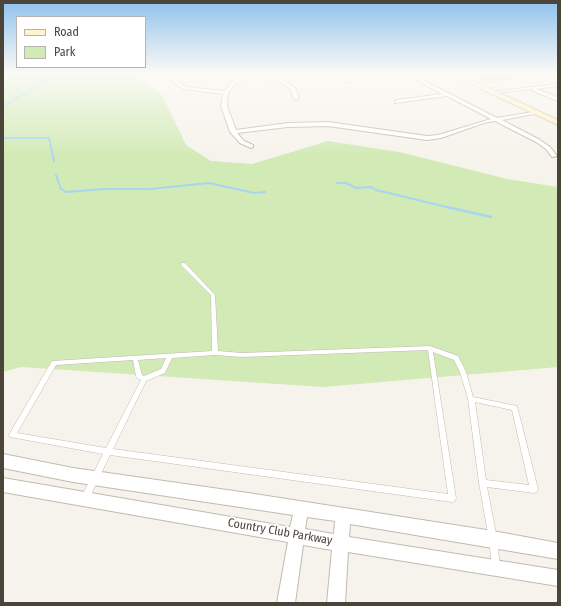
<!DOCTYPE html>
<html>
<head>
<meta charset="utf-8">
<style>
  body { margin:0 }
  #map { position:relative; width:561px; height:606px; overflow:hidden; background:#f6f3ec; font-family:"Fira Sans Condensed",sans-serif }
  canvas { display:block }
  .frame { position:absolute; inset:0; border:4px solid #4b4439; pointer-events:none }
  .legend { position:absolute; left:16px; top:16px; width:130px; height:52px; box-sizing:border-box; background:#fff; border:1px solid #b7b4b0; margin:0; padding:5px 7px; list-style:none; font-size:12px; color:#4b4439 }
  .legend li { display:flex; align-items:center; gap:8px; height:20px }
  .legend b { width:20px; border:1px solid #b7b4b0 }
</style>
</head>
<body>
<div id="map">
<canvas width="561" height="606"></canvas>
<div class="frame"></div>
<ul class="legend">
<li><b style="height:5px;background:#fff3cd"></b>Road</li>
<li><b style="height:11px;background:#d2eab5"></b>Park</li>
</ul>
</div>
<script>
const context = document.querySelector('canvas').getContext('2d');
context.lineJoin = 'round';
function fill(path, color) {
  context.fillStyle = color;
  context.fill(path, 'evenodd');
}
function poly(rows) {
  const path = new Path2D();
  for (const r of rows) {
    path.moveTo(r[0], r[1]);
    for (let i = 2; i < r.length; i += 2) path.lineTo(r[i], r[i + 1]);
  }
  return path;
}
function stroke(path, color, width, dash) {
  context.strokeStyle = color;
  context.lineWidth = width;
  context.lineCap = dash ? 'butt' : 'round';
  context.setLineDash(dash || []);
  context.stroke(path);
}
function drawText(font, color, halo, rows, align = 'center') {
  context.font = font + ' "Fira Sans Condensed",sans-serif';
  context.lineWidth = 4;
  context.setLineDash([]);
  context.textBaseline = 'middle';
  context.strokeStyle = halo;
  context.fillStyle = color;
  for (const [text, x, y, turn = 0] of rows) {
    context.save();
    context.translate(x, y);
    context.rotate((+turn || 0) * Math.PI / 180);
    context.textAlign = isNaN(turn) ? turn : align;
    if (halo) context.strokeText(text, 0, 0);
    context.fillText(text, 0, 0);
    context.restore();
  }
}
fill(poly([
  [15,73,132,73,162,95,186,145,211,161,252,164,328,141,399,152,507,179,558,187,558,367,323,387,21,367,3,372,3,78],
  [463,73,553,73,487,84]
]), '#d2eab5');
stroke(poly([
  [3,107,40,84,53,73]
]), '#a9d4f2', 1.5);
stroke(poly([
  [3,138,49,138,54,161],
  [56,175,61,189,66,192,104,189,150,189,209,183,254,193,265,192],
  [337,183,346,183,356,188,371,187,376,190,451,208]
]), '#a9d4f2', 2);
stroke(poly([
  [447,207,491,217]
]), '#a9d4f2', 2.5);
const lane = poly([
  [181,263,185,263,215,295,218,351,242,353,430,346,458,356,466,372,473,397,517,406,538,489,537,492,534,493,487,487,497,539,500,567,499,570,496,571,493,570,492,567,489,539,479,483,468,399,460,372,454,360,433,352,456,498,455,501,452,502,110,455,88,501,85,502,82,501,81,498,103,454,10,437,9,435,10,433,52,361,212,351,211,295,181,265,181,263],
  [428,350,448,494,113,449,146,381,165,373,172,358,215,355,242,357,428,350],
  [166,358,161,369,144,376,142,375,138,360,166,358],
  [133,360,136,376,137,378,141,380,106,448,17,433,56,365,133,360],
  [475,402,512,410,529,485,486,480,475,402]
]);
const street = poly([
  [165,73,170,73,180,83,187,87,225,91,230,83,246,73,285,80,295,88,299,98,296,100,293,98,291,90,281,82,249,75,234,85,228,93,227,106,236,130,288,123,328,122,427,136,438,135,491,119,447,96,395,103,395,101,397,100,442,94,403,73,409,73,497,118,539,111,539,113,502,120,540,140,550,147,557,156,552,157,546,149,536,142,495,121,484,123,441,138,427,140,328,126,288,127,237,133,244,141,253,145,253,147,251,148,240,143,230,132,221,106,223,94,184,89,176,85,165,73],
  [341,73,346,73,348,77,349,82,345,82,341,73],
  [558,84,558,86,536,89,558,97,558,101,533,91,533,89,493,93,491,92,558,84],
  [3,454,73,468,248,493,493,531,558,543,558,559,350,524,349,537,558,570,558,586,348,552,345,603,327,603,332,550,303,545,295,603,277,603,288,542,3,492,3,478,290,527,293,515,73,482,3,468,3,454],
  [307,517,335,521,334,534,305,529,307,517]
]);
const secondary = poly([
  [447,73,456,73,558,120,558,125,447,73]
]);
stroke(lane, '#c2bbae', 1);
stroke(street, '#c2bbae', 2);
stroke(secondary, '#d6c79b', 2);
fill(lane, '#fff');
fill(street, '#fff');
fill(secondary, '#fff3cd');
const sky = context.createLinearGradient(0, 0, 0, 158);
sky.addColorStop(0, '#8fc1ec');
sky.addColorStop(0.46, '#fbfaf6');
sky.addColorStop(1, '#fbfaf600');
context.fillStyle = sky;
context.fillRect(0, 0, 561, 158);
drawText('12px', '#4b4439', '#fff', [
  ["Country Club Parkway",280,532,10]
]);
</script>
</body>
</html>
